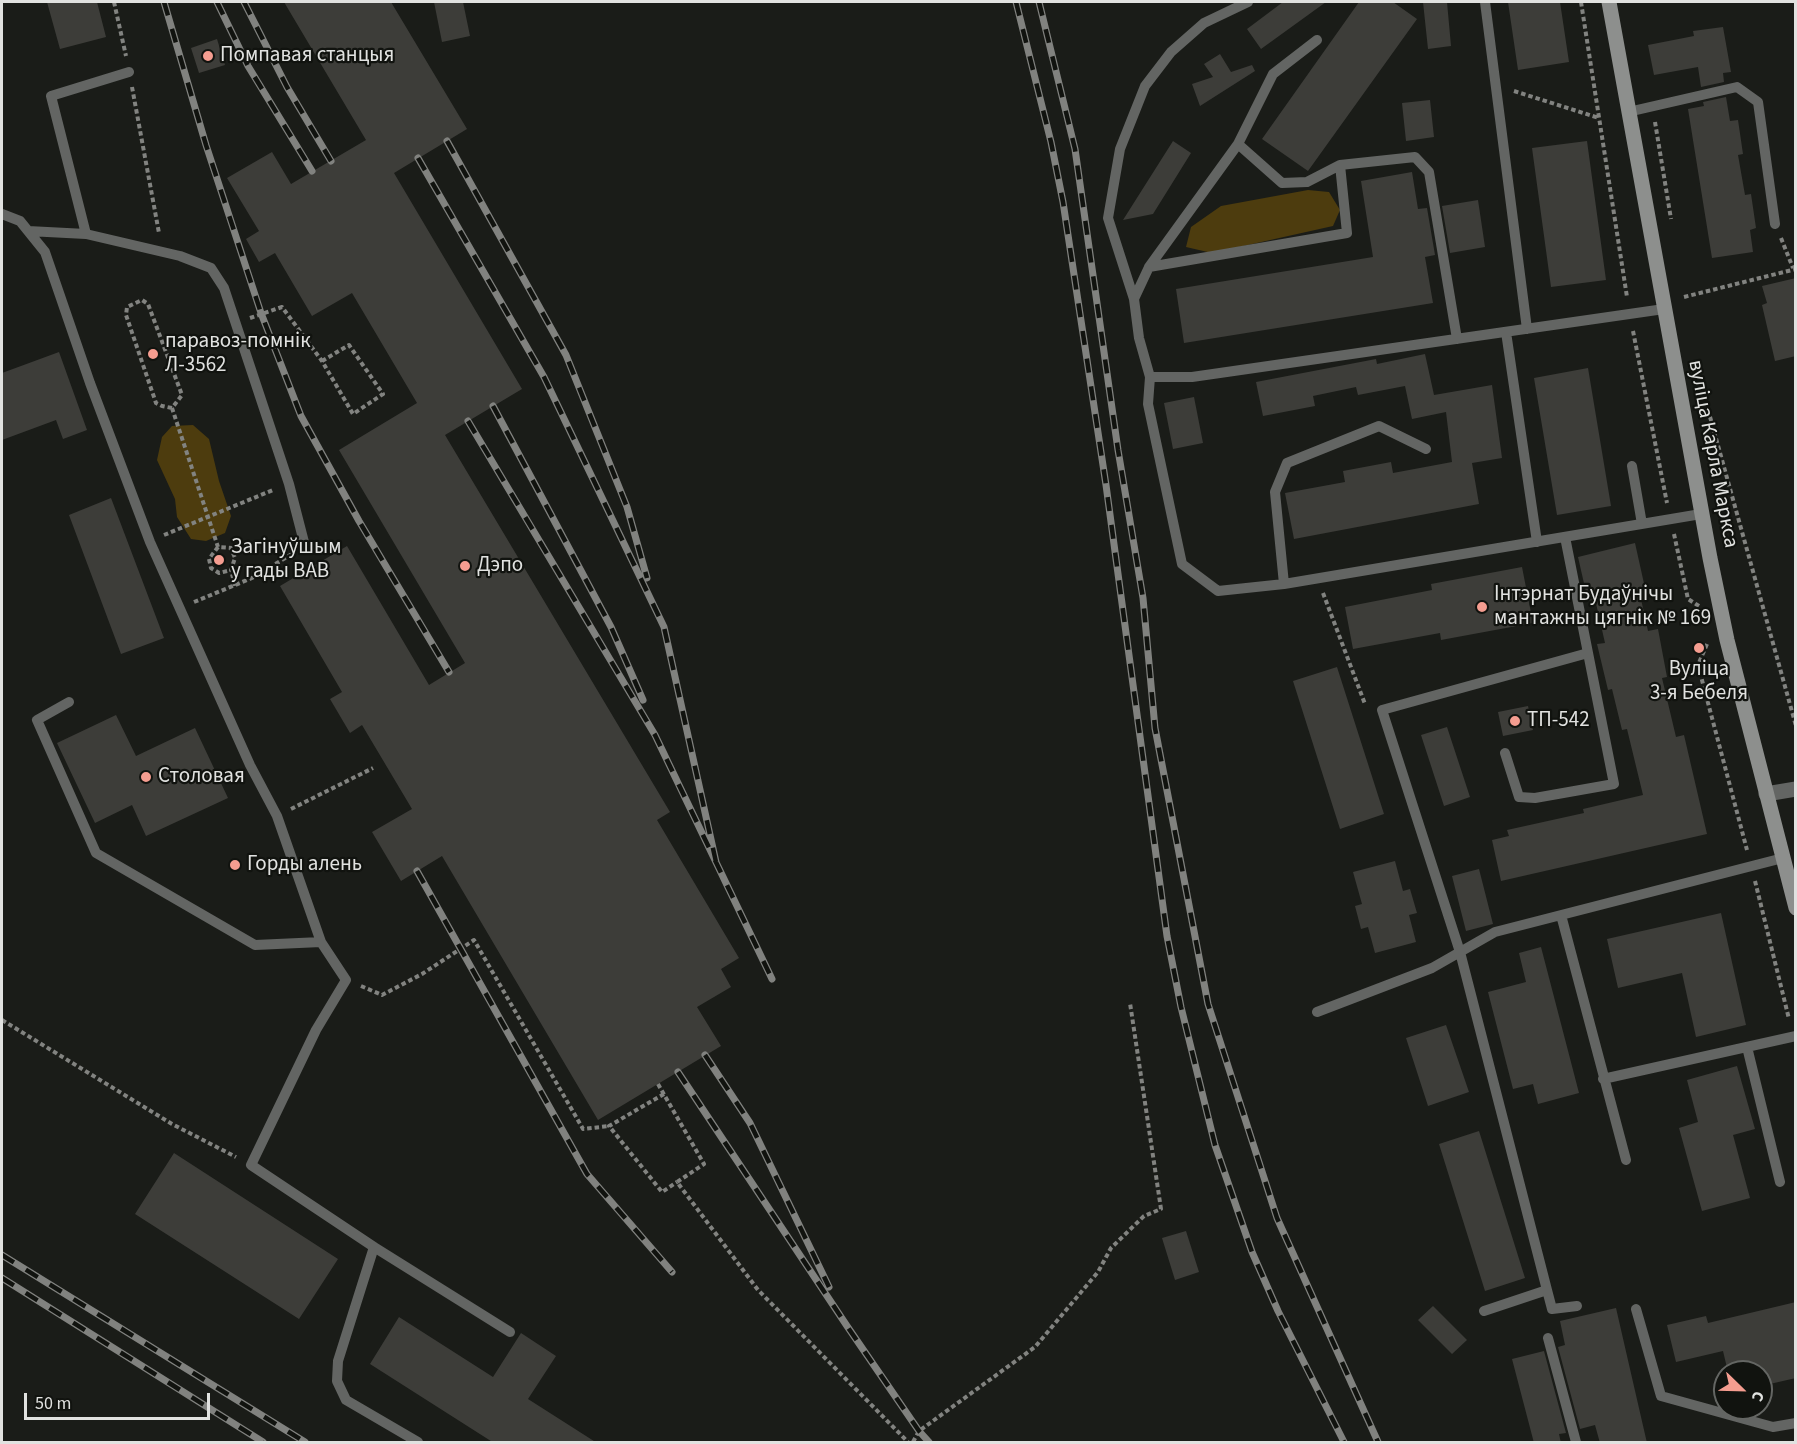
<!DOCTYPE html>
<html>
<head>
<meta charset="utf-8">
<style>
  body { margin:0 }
  #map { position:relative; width:1797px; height:1444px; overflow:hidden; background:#1a1c18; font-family:"Source Sans 3",sans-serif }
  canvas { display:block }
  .frame { position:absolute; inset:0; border:3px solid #e1e2e0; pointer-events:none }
  .north { position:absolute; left:1713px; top:1360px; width:60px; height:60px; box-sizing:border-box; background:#11130f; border:2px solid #646663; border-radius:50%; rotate:113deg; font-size:16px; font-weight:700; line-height:24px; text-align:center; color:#e1e2e0 }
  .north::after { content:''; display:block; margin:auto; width:21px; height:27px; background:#f59d90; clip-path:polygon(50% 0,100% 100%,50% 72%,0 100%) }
  .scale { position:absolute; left:24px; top:1393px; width:186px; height:27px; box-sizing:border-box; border:3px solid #e1e2e0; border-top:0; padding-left:8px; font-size:18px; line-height:21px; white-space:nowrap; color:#e1e2e0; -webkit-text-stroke:4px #11130f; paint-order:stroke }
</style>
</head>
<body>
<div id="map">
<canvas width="1797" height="1444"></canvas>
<div class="frame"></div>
<div class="north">С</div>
<div class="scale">50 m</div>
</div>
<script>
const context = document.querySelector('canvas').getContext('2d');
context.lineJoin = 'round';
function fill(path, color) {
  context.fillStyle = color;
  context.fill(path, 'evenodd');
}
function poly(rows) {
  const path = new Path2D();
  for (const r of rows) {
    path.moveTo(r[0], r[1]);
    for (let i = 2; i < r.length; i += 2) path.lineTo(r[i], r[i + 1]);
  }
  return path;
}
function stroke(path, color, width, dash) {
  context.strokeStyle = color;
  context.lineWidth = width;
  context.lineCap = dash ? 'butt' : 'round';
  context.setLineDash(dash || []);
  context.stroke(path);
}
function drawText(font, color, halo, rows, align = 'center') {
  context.font = font + ' "Source Sans 3",sans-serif';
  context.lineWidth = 4.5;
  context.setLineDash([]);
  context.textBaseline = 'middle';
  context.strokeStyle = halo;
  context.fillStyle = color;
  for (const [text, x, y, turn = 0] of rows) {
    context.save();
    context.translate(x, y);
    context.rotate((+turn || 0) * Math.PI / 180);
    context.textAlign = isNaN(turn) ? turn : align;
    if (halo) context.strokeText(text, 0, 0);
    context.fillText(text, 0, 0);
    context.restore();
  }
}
fill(poly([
  [1308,190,1329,192,1340,210,1333,226,1212,253,1186,247,1191,227,1221,206],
  [193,425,209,439,219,481,231,516,225,533,206,541,191,539,177,517,175,499,157,460,162,437,172,426]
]), '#4d3c0e');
fill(poly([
  [47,2,97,2,106,37,60,49],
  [284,2,391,2,467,129,394,173,522,389,445,435,670,812,657,820,739,958,721,969,731,987,697,1007,721,1046,598,1120,442,856,401,881,372,832,412,809,362,725,350,733,330,699,342,692,280,586,347,546,429,685,465,663,339,450,417,403,352,293,312,316,275,253,259,262,246,239,259,231,227,178,272,152,291,184,366,140],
  [434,2,463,2,470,36,442,42],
  [1283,2,1326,2,1261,49,1247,29],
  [1359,2,1393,2,1417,19,1308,171,1262,139],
  [1423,2,1447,2,1451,46,1428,49],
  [1508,2,1560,2,1569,62,1518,70],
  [1723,27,1731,72,1723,73,1724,82,1701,87,1698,67,1654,75,1648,45,1694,36,1693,31],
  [217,39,225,65,199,73,191,48],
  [1220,54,1231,72,1252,65,1255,71,1200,106,1192,84,1213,77,1204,64],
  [1726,97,1730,121,1738,120,1743,154,1738,155,1745,195,1751,194,1756,228,1750,230,1753,252,1712,258,1688,109,1704,106,1703,102],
  [1430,100,1434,137,1406,141,1402,103],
  [1173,141,1191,153,1153,214,1123,220],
  [1587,141,1606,280,1551,287,1532,148],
  [1412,172,1418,209,1427,208,1435,255,1425,257,1433,303,1184,343,1176,289,1373,257,1361,181],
  [1478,200,1485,247,1450,253,1442,206],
  [1796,278,1796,356,1775,361,1762,305,1767,303,1762,286],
  [59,352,87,430,63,439,56,420,2,440,2,373],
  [1425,354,1434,395,1492,385,1502,458,1472,463,1479,504,1294,539,1285,493,1345,482,1343,471,1391,462,1393,473,1452,462,1446,412,1412,419,1405,386,1358,395,1356,387,1313,396,1315,406,1263,416,1256,382,1376,359,1377,364],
  [1588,368,1611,506,1557,515,1534,378],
  [1194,397,1203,443,1173,449,1164,403],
  [111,498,164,638,121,654,69,515],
  [1635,543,1645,588,1639,590,1648,631,1658,629,1667,677,1662,678,1676,737,1684,735,1707,834,1501,881,1492,840,1509,836,1507,830,1584,813,1583,809,1643,795,1627,729,1622,730,1612,689,1608,690,1597,644,1605,643,1595,599,1588,601,1578,557],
  [1522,567,1533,623,1441,640,1440,633,1353,649,1345,607,1432,590,1431,584],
  [1337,667,1384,814,1340,829,1293,681],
  [1528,706,1533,730,1503,736,1498,712],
  [116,715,136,756,195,728,228,798,146,836,132,805,95,823,57,743],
  [1447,727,1470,797,1444,806,1421,735],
  [1395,861,1403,891,1410,889,1417,913,1409,915,1416,942,1375,953,1368,927,1361,929,1355,906,1362,904,1353,872],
  [1479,869,1493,924,1466,931,1452,876],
  [1721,913,1746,1025,1696,1037,1682,973,1618,988,1607,939],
  [1541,947,1579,1093,1538,1104,1533,1084,1513,1089,1488,992,1526,982,1519,953],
  [1446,1025,1469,1092,1428,1106,1406,1038],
  [1737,1066,1755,1129,1733,1135,1750,1198,1702,1211,1679,1128,1698,1122,1687,1080],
  [1479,1131,1525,1278,1485,1291,1439,1144],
  [174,1153,338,1259,299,1319,135,1214],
  [1186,1231,1199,1272,1175,1280,1162,1238],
  [1796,1302,1796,1378,1761,1386,1761,1372,1728,1372,1723,1351,1676,1362,1667,1325,1706,1316,1708,1323],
  [1433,1306,1467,1340,1452,1354,1418,1320],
  [1616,1308,1647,1443,1600,1443,1595,1425,1580,1429,1558,1347,1565,1345,1560,1321],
  [399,1317,493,1377,521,1333,556,1356,528,1399,597,1443,494,1443,370,1364],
  [1544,1351,1566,1433,1559,1434,1561,1443,1534,1443,1512,1359]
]), '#3d3d39');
stroke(poly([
  [114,2,126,56],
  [1581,2,1627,297],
  [132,87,159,233],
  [1514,91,1599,118],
  [1655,122,1671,219],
  [1781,238,1793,268],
  [1684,297,1796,269],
  [250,318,282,307,322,361,353,414,383,394,349,345,322,361],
  [1633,331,1667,503],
  [1702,388,1796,726],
  [172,408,162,406,156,403,126,315,127,307,142,300,148,304,182,395,172,408,218,547,231,548,235,558,231,570,235,586],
  [1674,534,1688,599,1699,606],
  [164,535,273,490],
  [218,547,209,559,211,568,219,573,231,570],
  [1323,593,1365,704],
  [194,602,252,578,292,554],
  [1707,644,1698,665,1747,850],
  [291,809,373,768],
  [1755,881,1789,1019],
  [361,986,382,995,422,974,474,940,583,1129,609,1126],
  [2,1020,172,1124,236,1157],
  [658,1084,704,1164,677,1182,758,1290,908,1442],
  [664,1094,609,1126,662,1192,677,1182],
  [913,1442,919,1431,1035,1347,1098,1272,1111,1248,1144,1216,1161,1209,1130,1003]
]), '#828380', 4, [4.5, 3]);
stroke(poly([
  [1485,2,1527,329],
  [1317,40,1273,74,1238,144,1149,267,1134,299,1139,338,1150,377,1192,377,1664,309],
  [1628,112,1737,87,1758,102,1775,224],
  [1238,144,1282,183,1307,182,1340,165,1415,157,1429,172,1457,339],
  [2,214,20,221,45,252,90,383,150,542,250,765,277,816,321,942,346,980,316,1030,251,1165,374,1247,338,1361,337,1381,346,1400,418,1442],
  [28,231,86,234,180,256,211,268,224,288,289,484,305,546],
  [86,234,51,96,129,72],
  [1149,267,1347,233,1340,165],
  [1134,299,1108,218,1120,149,1145,86,1171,52,1204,23,1248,2],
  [1506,332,1537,542],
  [1150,377,1148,404,1182,564,1218,591,1284,584,1701,514],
  [1632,466,1642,524],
  [1284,584,1275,492,1287,463,1379,426,1426,449],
  [69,702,37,720,96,853,255,945,321,942],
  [1505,753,1519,797,1535,798,1614,784,1565,537],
  [1561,915,1626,1160],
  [1317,1012,1432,968,1495,932,1783,858],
  [1747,1047,1780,1182],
  [1603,1079,1796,1036],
  [374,1247,510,1332],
  [1547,1290,1552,1309,1577,1306],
  [1636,1309,1661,1396,1773,1427,1796,1423],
  [1484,1311,1547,1290,1460,952,1382,710,1588,653],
  [1548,1338,1576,1442]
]), '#636563', 10);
stroke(poly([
  [1766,794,1796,789]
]), '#636563', 15);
stroke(poly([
  [1609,2,1710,558,1727,640,1796,908]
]), '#8d8f8d', 15);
const rail = poly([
  [164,2,206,145,261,313,301,416,359,521,449,672],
  [217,2,248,66,312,171],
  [244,2,287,87,331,161],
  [1016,2,1051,142,1063,202,1106,485,1167,936,1181,1007,1215,1145,1252,1252,1278,1311,1344,1442],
  [1039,2,1075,149,1118,450,1143,598,1155,728,1208,1004,1277,1218,1378,1442],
  [447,141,566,355,627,507,647,578],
  [418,158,544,377,664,627,716,862],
  [493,406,611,627,643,700],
  [468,421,655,735,772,979],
  [417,871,587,1174,672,1272],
  [705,1055,750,1123,829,1287],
  [678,1072,847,1326,919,1431,929,1442],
  [2,1255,305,1442],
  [2,1278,263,1442]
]);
stroke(rail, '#81827f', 7);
stroke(rail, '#11130f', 4.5, [14]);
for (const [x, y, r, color] of [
  [208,56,6,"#f59d90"],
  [153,354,6,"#f59d90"],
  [219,560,6,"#f59d90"],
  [465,566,6,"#f59d90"],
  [1482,607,6,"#f59d90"],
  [1699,648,6,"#f59d90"],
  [1515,721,6,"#f59d90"],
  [146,777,6,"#f59d90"],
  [235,865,6,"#f59d90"]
]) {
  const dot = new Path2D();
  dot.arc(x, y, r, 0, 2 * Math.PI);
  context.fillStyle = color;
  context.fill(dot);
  stroke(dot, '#11130f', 2);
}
drawText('21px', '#e1e2e0', '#11130f', [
  ["Помпавая станцыя",220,56],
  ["паравоз-помнік",165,342],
  ["Л-3562",165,366],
  ["Загінуўшым",231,548],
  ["у гады ВАВ",231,572],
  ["Дэпо",477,566],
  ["Інтэрнат Будаўнічы",1494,595],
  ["мантажны цягнік № 169",1494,619],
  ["Вуліца",1699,670,"center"],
  ["3-я Бебеля",1699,694,"center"],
  ["ТП-542",1527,721],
  ["Столовая",158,777],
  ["Горды алень",247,865]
], 'left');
drawText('21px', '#e1e2e0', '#11130f', [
  ["вуліца Карла Маркса",1712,454,79]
]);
</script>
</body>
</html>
